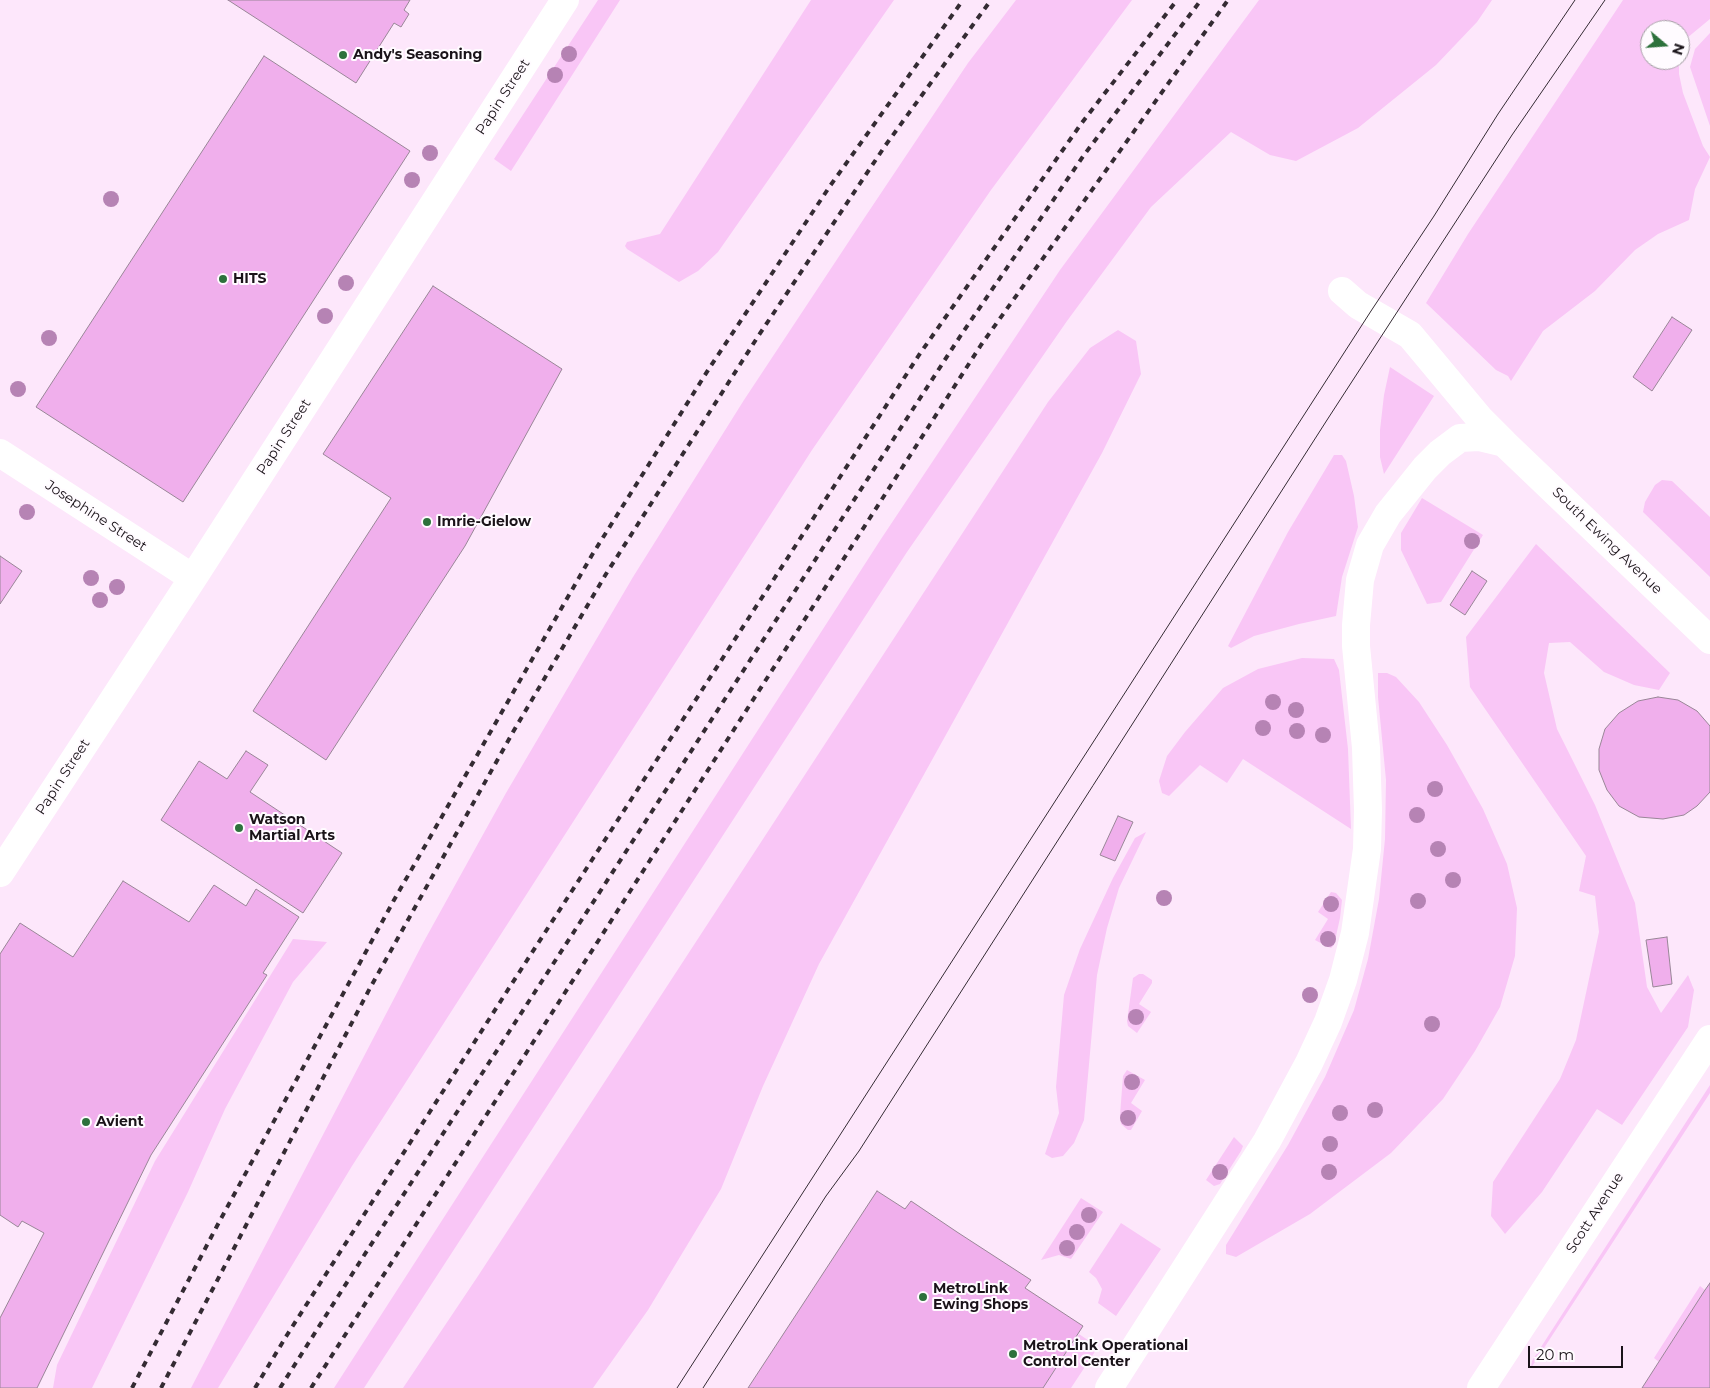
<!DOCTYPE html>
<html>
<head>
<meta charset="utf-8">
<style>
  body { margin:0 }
  #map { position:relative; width:1710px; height:1388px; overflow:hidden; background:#fde7fb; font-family:Montserrat,sans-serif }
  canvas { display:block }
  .north { position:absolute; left:1640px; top:20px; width:50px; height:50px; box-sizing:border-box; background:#fffbff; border:1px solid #a39ea3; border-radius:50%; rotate:108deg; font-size:14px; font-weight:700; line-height:20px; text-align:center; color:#1a1319 }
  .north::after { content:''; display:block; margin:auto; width:18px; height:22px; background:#2d713c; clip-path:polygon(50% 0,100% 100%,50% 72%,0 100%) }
  .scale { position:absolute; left:1528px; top:1346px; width:95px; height:22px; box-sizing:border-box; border:2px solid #1a1319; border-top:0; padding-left:6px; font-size:15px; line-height:18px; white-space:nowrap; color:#1a1319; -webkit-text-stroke:4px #fffbff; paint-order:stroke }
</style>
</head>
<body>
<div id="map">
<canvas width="1710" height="1388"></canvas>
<div class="north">N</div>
<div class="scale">20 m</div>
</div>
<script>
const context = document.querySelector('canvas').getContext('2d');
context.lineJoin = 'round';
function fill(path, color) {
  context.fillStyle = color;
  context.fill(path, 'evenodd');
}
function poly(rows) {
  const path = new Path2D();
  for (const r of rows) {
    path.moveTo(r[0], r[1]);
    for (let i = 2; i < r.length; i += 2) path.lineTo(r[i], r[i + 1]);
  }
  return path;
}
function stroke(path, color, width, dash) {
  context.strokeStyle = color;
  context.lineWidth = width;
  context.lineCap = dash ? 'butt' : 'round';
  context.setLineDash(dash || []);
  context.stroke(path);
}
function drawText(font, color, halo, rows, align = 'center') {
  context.font = font + ' Montserrat,sans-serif';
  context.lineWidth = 4;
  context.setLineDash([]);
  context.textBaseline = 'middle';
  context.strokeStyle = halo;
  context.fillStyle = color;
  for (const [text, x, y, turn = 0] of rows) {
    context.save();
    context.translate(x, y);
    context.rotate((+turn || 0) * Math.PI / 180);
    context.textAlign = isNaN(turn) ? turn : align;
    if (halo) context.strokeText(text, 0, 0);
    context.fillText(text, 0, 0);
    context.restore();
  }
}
fill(poly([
  [598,0,620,0,511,171,494,159],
  [811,0,894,0,718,252,698,271,679,282,627,249,625,246,627,242,660,234],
  [1016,0,1132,0,991,190,812,450,352,1166,218,1388,191,1388,423,943,506,793,633,577,744,400,865,217,968,63],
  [1259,0,1492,0,1477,22,1436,65,1358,128,1296,161,1270,155,1231,132,1151,207,1067,321,907,552,364,1388,334,1388,881,539,1060,270],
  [1623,0,1710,0,1710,19,1687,38,1680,56,1680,30,1650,30,1650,60,1679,60,1679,74,1683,93,1703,146,1710,157,1695,189,1689,220,1658,234,1635,250,1595,291,1543,331,1511,381,1508,376,1496,370,1426,303,1468,234],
  [1710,33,1710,126,1690,67,1695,49],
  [1118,330,1136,341,1141,374,1102,453,819,964,763,1086,721,1189,648,1310,593,1388,403,1388,478,1276,1048,402,1090,348],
  [1390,367,1434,396,1384,474,1380,457,1380,430,1384,395],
  [1334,455,1342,455,1346,461,1354,496,1358,527,1342,577,1336,616,1299,624,1254,636,1231,648,1228,646,1288,532],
  [1662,480,1672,481,1710,517,1710,577,1643,512,1645,502,1655,485],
  [1422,498,1483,535,1441,602,1427,604,1401,550,1401,533],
  [1536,544,1670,673,1659,690,1634,685,1604,672,1570,642,1549,643,1544,673,1557,729,1595,805,1635,903,1647,987,1661,1013,1688,975,1694,990,1688,1027,1622,1125,1597,1109,1542,1192,1505,1234,1491,1216,1493,1182,1560,1079,1576,1040,1599,932,1595,896,1579,891,1586,856,1470,687,1466,637],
  [1302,658,1334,659,1339,670,1348,749,1351,829,1243,759,1227,783,1200,765,1169,796,1162,793,1159,781,1167,756,1185,732,1223,688,1258,669],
  [1378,673,1387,673,1396,677,1419,702,1447,745,1483,809,1507,864,1517,908,1515,956,1500,1007,1475,1051,1443,1099,1391,1153,1310,1214,1236,1257,1226,1254,1226,1245,1288,1145,1325,1077,1354,1010,1368,959,1379,899,1385,839,1386,780,1378,697],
  [1146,832,1119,888,1107,928,1097,975,1084,1120,1074,1143,1063,1156,1052,1158,1045,1154,1059,1113,1056,1087,1064,995,1080,949,1113,878,1135,838],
  [1331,892,1336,893,1342,900,1340,918,1334,945,1331,948,1328,947,1315,940,1328,919,1318,912],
  [293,939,327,942,293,982,225,1109,188,1192,92,1388,53,1388,57,1365,155,1161],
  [1139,974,1143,974,1152,980,1152,983,1139,1004,1151,1012,1137,1033,1128,1026,1127,1021,1133,978],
  [1127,1070,1145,1080,1131,1103,1142,1111,1131,1130,1128,1130,1121,1124,1120,1115,1123,1076],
  [1710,1085,1710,1093,1531,1368,1532,1361],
  [1234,1137,1243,1146,1241,1151,1220,1184,1214,1186,1206,1180],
  [1081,1198,1103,1212,1071,1259,1059,1255,1041,1260],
  [1121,1223,1161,1249,1116,1316,1098,1303,1102,1289,1096,1278,1089,1272],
  [1700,1286,1705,1290,1659,1362,1654,1358],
  [1079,1334,1098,1347,1071,1388,1043,1388]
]), '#f9c6f6');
const building = poly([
  [228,0,410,0,404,10,409,14,401,27,394,23,356,83,228,0],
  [264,56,410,151,183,502,36,407,264,56],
  [433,286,562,369,465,546,326,760,253,711,391,498,323,454,433,286],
  [1672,317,1692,330,1652,391,1633,377,1672,317],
  [0,556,22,571,0,604,0,556],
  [1472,571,1487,581,1465,615,1450,605,1472,571],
  [1658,697,1678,700,1697,711,1710,726,1710,792,1697,806,1684,815,1663,819,1639,817,1619,806,1607,790,1599,770,1599,749,1605,729,1619,713,1638,701,1658,697],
  [246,751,268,765,250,792,342,853,303,913,161,820,199,761,227,779,246,751],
  [1118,816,1133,822,1115,861,1100,855,1118,816],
  [123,881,189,922,214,885,246,906,256,889,299,917,263,973,267,975,151,1155,37,1388,0,1388,0,1318,44,1233,22,1221,18,1227,0,1215,0,954,20,923,73,957,123,881],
  [1667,937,1672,984,1653,987,1646,940,1667,937],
  [877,1191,905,1209,911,1201,957,1232,1031,1280,1025,1288,1083,1326,1043,1388,748,1388,877,1191],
  [1710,1283,1710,1388,1642,1388,1705,1290,1710,1283]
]);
fill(building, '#f0afec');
stroke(building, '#998697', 1);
stroke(poly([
  [1342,291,1358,305,1410,335,1480,419,1504,443,1710,640],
  [0,453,193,578],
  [0,873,193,578,565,0],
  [1109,1388,1267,1141,1309,1063,1328,1022,1343,980,1355,933,1367,849,1368,810,1366,748,1356,646,1356,625,1360,580,1370,545,1388,514,1425,468,1440,453,1460,438,1479,437,1504,443],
  [1481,1388,1710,1039]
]), '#fff', 28);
stroke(poly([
  [677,1388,1371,311,1434,216,1498,114,1575,0],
  [703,1388,826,1196,859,1151,1327,420,1512,135,1605,0]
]), '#342b33', 1);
stroke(poly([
  [132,1388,217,1226,394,900,592,555,710,367,830,186,963,0],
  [161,1388,370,988,513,732,606,574,757,338,885,146,991,0],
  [255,1388,287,1335,511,985,919,355,1081,124,1177,0],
  [280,1388,363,1257,961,335,1084,155,1201,0],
  [311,1388,981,345,1228,0]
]), '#342b33', 4, [6, 6]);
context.fillStyle = '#b683b4';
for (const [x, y] of [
  [569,54],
  [555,75],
  [430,153],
  [412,180],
  [111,199],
  [346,283],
  [325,316],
  [49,338],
  [18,389],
  [27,512],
  [1472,541],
  [91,578],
  [117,587],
  [100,600],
  [1273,702],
  [1296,710],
  [1263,728],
  [1297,731],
  [1323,735],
  [1435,789],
  [1417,815],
  [1438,849],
  [1453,880],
  [1164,898],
  [1418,901],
  [1331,904],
  [1328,939],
  [1310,995],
  [1136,1017],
  [1432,1024],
  [1132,1082],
  [1375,1110],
  [1340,1113],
  [1128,1118],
  [1330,1144],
  [1220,1172],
  [1329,1172],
  [1089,1215],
  [1077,1232],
  [1067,1248]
]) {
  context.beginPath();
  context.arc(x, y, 8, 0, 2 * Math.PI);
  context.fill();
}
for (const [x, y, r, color] of [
  [343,55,5,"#2d713c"],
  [223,279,5,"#2d713c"],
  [427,522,5,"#2d713c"],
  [239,828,5,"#2d713c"],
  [86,1122,5,"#2d713c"],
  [923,1297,5,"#2d713c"],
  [1013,1354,5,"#2d713c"]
]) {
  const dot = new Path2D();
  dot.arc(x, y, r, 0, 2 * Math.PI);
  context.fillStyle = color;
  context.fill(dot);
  stroke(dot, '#fffbff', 2);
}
drawText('bold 14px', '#1a1319', '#fffbff', [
  ["Andy's Seasoning",353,55],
  ["HITS",233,279],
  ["Imrie-Gielow",437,522],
  ["Watson",249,820],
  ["Martial Arts",249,836],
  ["Avient",96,1122],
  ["MetroLink",933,1289],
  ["Ewing Shops",933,1305],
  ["MetroLink Operational",1023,1346],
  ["Control Center",1023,1362]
], 'left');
drawText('14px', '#1a1319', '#fffbff', [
  ["Papin Street",503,97,-57],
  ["Papin Street",284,437,-57],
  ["Josephine Street",96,516,33],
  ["South Ewing Avenue",1607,541,44],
  ["Papin Street",63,777,-57],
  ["Scott Avenue",1595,1213,-57]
]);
</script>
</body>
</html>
